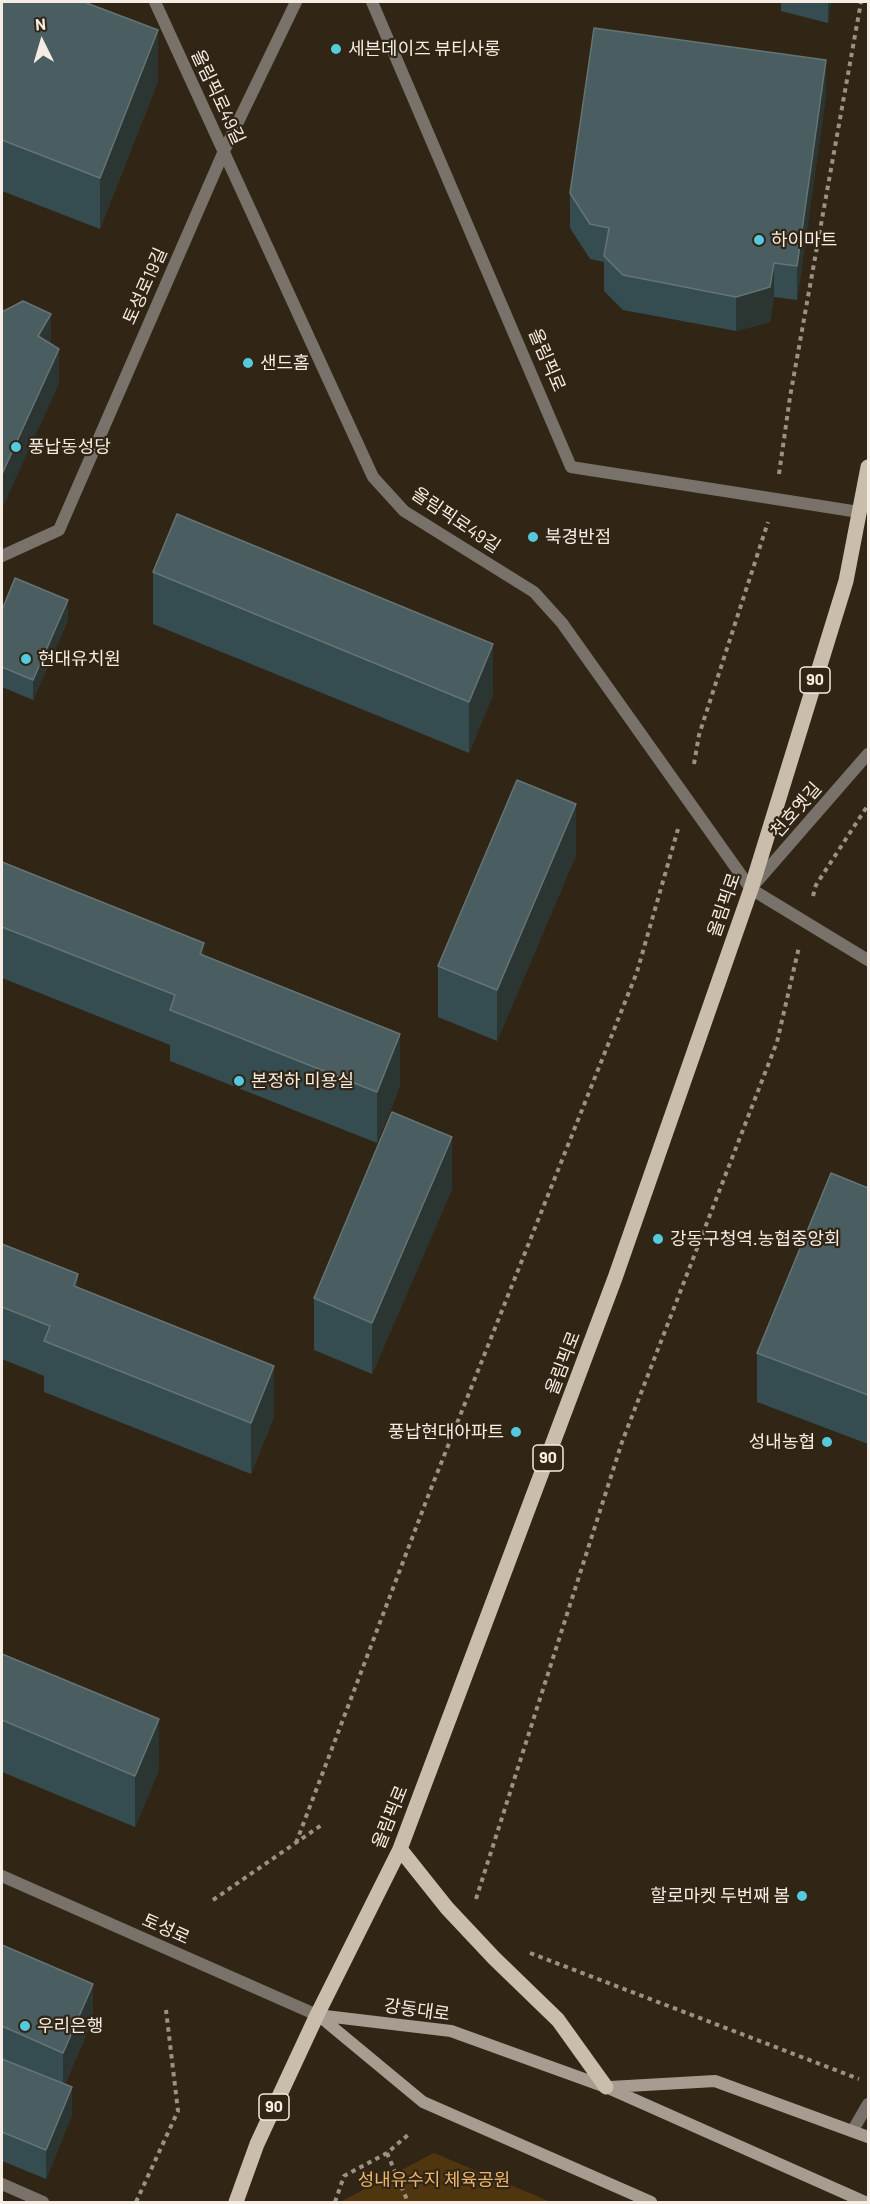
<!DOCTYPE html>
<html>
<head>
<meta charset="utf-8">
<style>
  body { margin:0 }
  #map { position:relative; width:870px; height:2204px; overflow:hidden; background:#312515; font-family:Barlow,sans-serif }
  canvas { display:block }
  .frame { position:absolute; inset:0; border:3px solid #f5ede3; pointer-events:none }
  .north { position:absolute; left:12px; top:12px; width:60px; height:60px; -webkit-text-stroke:4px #312515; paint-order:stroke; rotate:355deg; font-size:16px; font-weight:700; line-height:24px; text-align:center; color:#f5ede3 }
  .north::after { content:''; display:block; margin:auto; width:21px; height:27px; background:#f5ede3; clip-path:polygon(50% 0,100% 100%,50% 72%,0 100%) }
</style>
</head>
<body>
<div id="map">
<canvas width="870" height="2204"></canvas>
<div class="frame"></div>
<div class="north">N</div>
</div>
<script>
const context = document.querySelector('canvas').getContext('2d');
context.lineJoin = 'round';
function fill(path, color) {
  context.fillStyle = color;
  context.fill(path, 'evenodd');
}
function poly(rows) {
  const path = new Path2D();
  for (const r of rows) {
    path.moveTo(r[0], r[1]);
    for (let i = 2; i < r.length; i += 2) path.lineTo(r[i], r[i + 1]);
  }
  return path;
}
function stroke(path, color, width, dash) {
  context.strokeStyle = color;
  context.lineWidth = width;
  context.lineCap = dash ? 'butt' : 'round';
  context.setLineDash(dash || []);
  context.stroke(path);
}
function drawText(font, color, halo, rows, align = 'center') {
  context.font = font + ' Barlow,"Noto Sans KR",sans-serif';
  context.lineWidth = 4.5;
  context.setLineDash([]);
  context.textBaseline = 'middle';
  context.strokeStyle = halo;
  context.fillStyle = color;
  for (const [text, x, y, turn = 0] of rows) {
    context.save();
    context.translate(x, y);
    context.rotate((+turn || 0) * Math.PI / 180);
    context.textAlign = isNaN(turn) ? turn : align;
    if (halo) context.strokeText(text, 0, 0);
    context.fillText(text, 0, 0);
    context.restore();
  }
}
fill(poly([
  [434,2153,551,2202,340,2202]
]), '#50360f');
stroke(poly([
  [779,474,790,397,861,2],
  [694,764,699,735,768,522],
  [813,896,816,885,868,805],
  [296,1843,430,1491,637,972,678,829],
  [476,1899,622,1442,777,1042,799,947],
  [213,1900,323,1824],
  [530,1953,859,2079],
  [387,2153,408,2202],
  [136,2202,178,2111,166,2010],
  [335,2202,344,2176,387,2153,409,2134]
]), '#9b9185', 4, [4.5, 4.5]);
stroke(poly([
  [155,2,373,477,404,511,534,592,562,623,751,889,868,960],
  [372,2,571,467,859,512],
  [2,556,59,530,224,151,296,2],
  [753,886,868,754],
  [853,2130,868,2104],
  [2,2184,43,2202]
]), '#78726a', 12);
stroke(poly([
  [2,1876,317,2015]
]), '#78726a', 12);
stroke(poly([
  [317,2015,451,2031,606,2087,865,2202],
  [318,2015,423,2102,651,2202],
  [610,2087,715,2081,868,2137]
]), '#a69c8f', 12);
stroke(poly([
  [400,1849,447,1908,494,1958,558,2020,606,2087],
  [236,2202,257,2144,317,2015,400,1849,615,1278,751,889,846,581,868,467]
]), '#cabdac', 15);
fill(poly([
  [2,2,158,81,100,229,2,191],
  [781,2,831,2,828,23,781,11],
  [826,95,797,300,774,297,770,322,736,331,623,310,604,291,604,262,590,259,570,228,570,193],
  [153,572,493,695,469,753,153,624],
  [2,610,68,620,33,700,2,687],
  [576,855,497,1041,438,1017,438,966],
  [2,862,204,956,400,1086,377,1143,170,1061,170,1045,2,978],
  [868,1188,868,1444,757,1402,757,1353],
  [452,1189,372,1374,314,1350,314,1298],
  [2,1244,78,1287,274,1417,251,1474,44,1392,44,1376,2,1359],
  [2,1654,159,1770,135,1827,2,1772],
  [2,1945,93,2019,65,2084,72,2115,46,2179,2,2161]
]), '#354c50');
fill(poly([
  [828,2,831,2,828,23],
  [158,30,158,81,100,229,100,178],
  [826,60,826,95,797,300,797,266],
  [774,263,774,297,770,322,736,331,736,297],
  [51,314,51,349,38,336],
  [59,349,59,384,2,509,2,474],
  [68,600,68,620,33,700,33,680],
  [493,644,493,695,469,753,469,702],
  [576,804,576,855,497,1041,497,990],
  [204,943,204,995,200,954],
  [400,1034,400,1086,377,1143,377,1092],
  [452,1137,452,1189,372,1374,372,1323],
  [78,1274,78,1326,74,1286],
  [274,1366,274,1417,251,1474,251,1423],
  [159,1719,159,1770,135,1827,135,1776],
  [93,1984,93,2019,63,2088,63,2053],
  [72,2087,72,2115,46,2179,46,2150]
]), '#2b3532');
const building = poly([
  [2,2,84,2,158,30,100,178,2,140,2,2],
  [594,28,826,60,797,266,774,263,770,287,736,297,623,275,604,256,609,228,590,224,570,193,594,28],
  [23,301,51,314,38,336,59,349,2,474,2,312,23,301],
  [177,514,493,644,469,702,153,572,177,514],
  [15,578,68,600,33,680,2,667,2,610,15,578],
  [517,780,576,804,497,990,438,966,517,780],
  [2,862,204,943,200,954,400,1034,377,1092,170,1010,175,995,2,927,2,862],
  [392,1112,452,1137,372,1323,314,1298,392,1112],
  [831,1173,868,1188,868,1395,757,1353,831,1173],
  [2,1244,78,1274,74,1286,274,1366,251,1423,44,1341,50,1326,2,1307,2,1244],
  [2,1654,159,1719,135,1776,2,1720,2,1654],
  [2,1945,93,1984,63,2053,2,2026,2,1945],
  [2,2059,72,2087,46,2150,2,2132,2,2059]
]);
fill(building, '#4a5d60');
stroke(building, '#657474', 1.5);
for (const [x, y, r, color] of [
  [336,49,6,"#55cadf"],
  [759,240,6,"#55cadf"],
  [248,363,6,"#55cadf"],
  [16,447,6,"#55cadf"],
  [533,537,6,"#55cadf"],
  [26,659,6,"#55cadf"],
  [239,1081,6,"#55cadf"],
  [658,1239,6,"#55cadf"],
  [516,1432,6,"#55cadf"],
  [827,1442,6,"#55cadf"],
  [802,1896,6,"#55cadf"],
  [25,2026,6,"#55cadf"]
]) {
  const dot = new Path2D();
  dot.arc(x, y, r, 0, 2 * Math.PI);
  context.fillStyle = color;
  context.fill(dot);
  stroke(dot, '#312515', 2);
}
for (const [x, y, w] of [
  [815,680,30],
  [548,1458,30],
  [274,2107,30]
]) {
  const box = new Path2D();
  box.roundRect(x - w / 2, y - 13, w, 26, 4.5);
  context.fillStyle = '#312515';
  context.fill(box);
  stroke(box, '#f5ede3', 1.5);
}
drawText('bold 16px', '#f5ede3', null, [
  ["90",815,680],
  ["90",548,1458],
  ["90",274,2107]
]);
drawText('18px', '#f5ede3', '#312515', [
  ["세븐데이즈 뷰티사롱",348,49],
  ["하이마트",771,240],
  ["샌드홈",260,363],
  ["풍납동성당",28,447],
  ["북경반점",545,537],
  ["현대유치원",38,659],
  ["본정하 미용실",251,1081],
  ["강동구청역.농협중앙회",670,1239],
  ["풍납현대아파트",504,1432,"right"],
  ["성내농협",815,1442,"right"],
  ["할로마켓 두번째 봄",790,1896,"right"],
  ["우리은행",37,2026]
], 'left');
drawText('18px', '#f5ede3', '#312515', [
  ["올림픽로49길",218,97,65],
  ["토성로19길",145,286,-66],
  ["올림픽로",547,360,67],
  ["올림픽로49길",456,520,34],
  ["천호옛길",796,810,-49],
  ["올림픽로",724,905,-71],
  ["올림픽로",563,1363,-69],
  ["올림픽로",390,1817,-68],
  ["토성로",166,1929,24],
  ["강동대로",417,2010,8]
]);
drawText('18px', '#eeb76b', '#312515', [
  ["성내유수지 체육공원",434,2180]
]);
</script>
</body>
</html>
